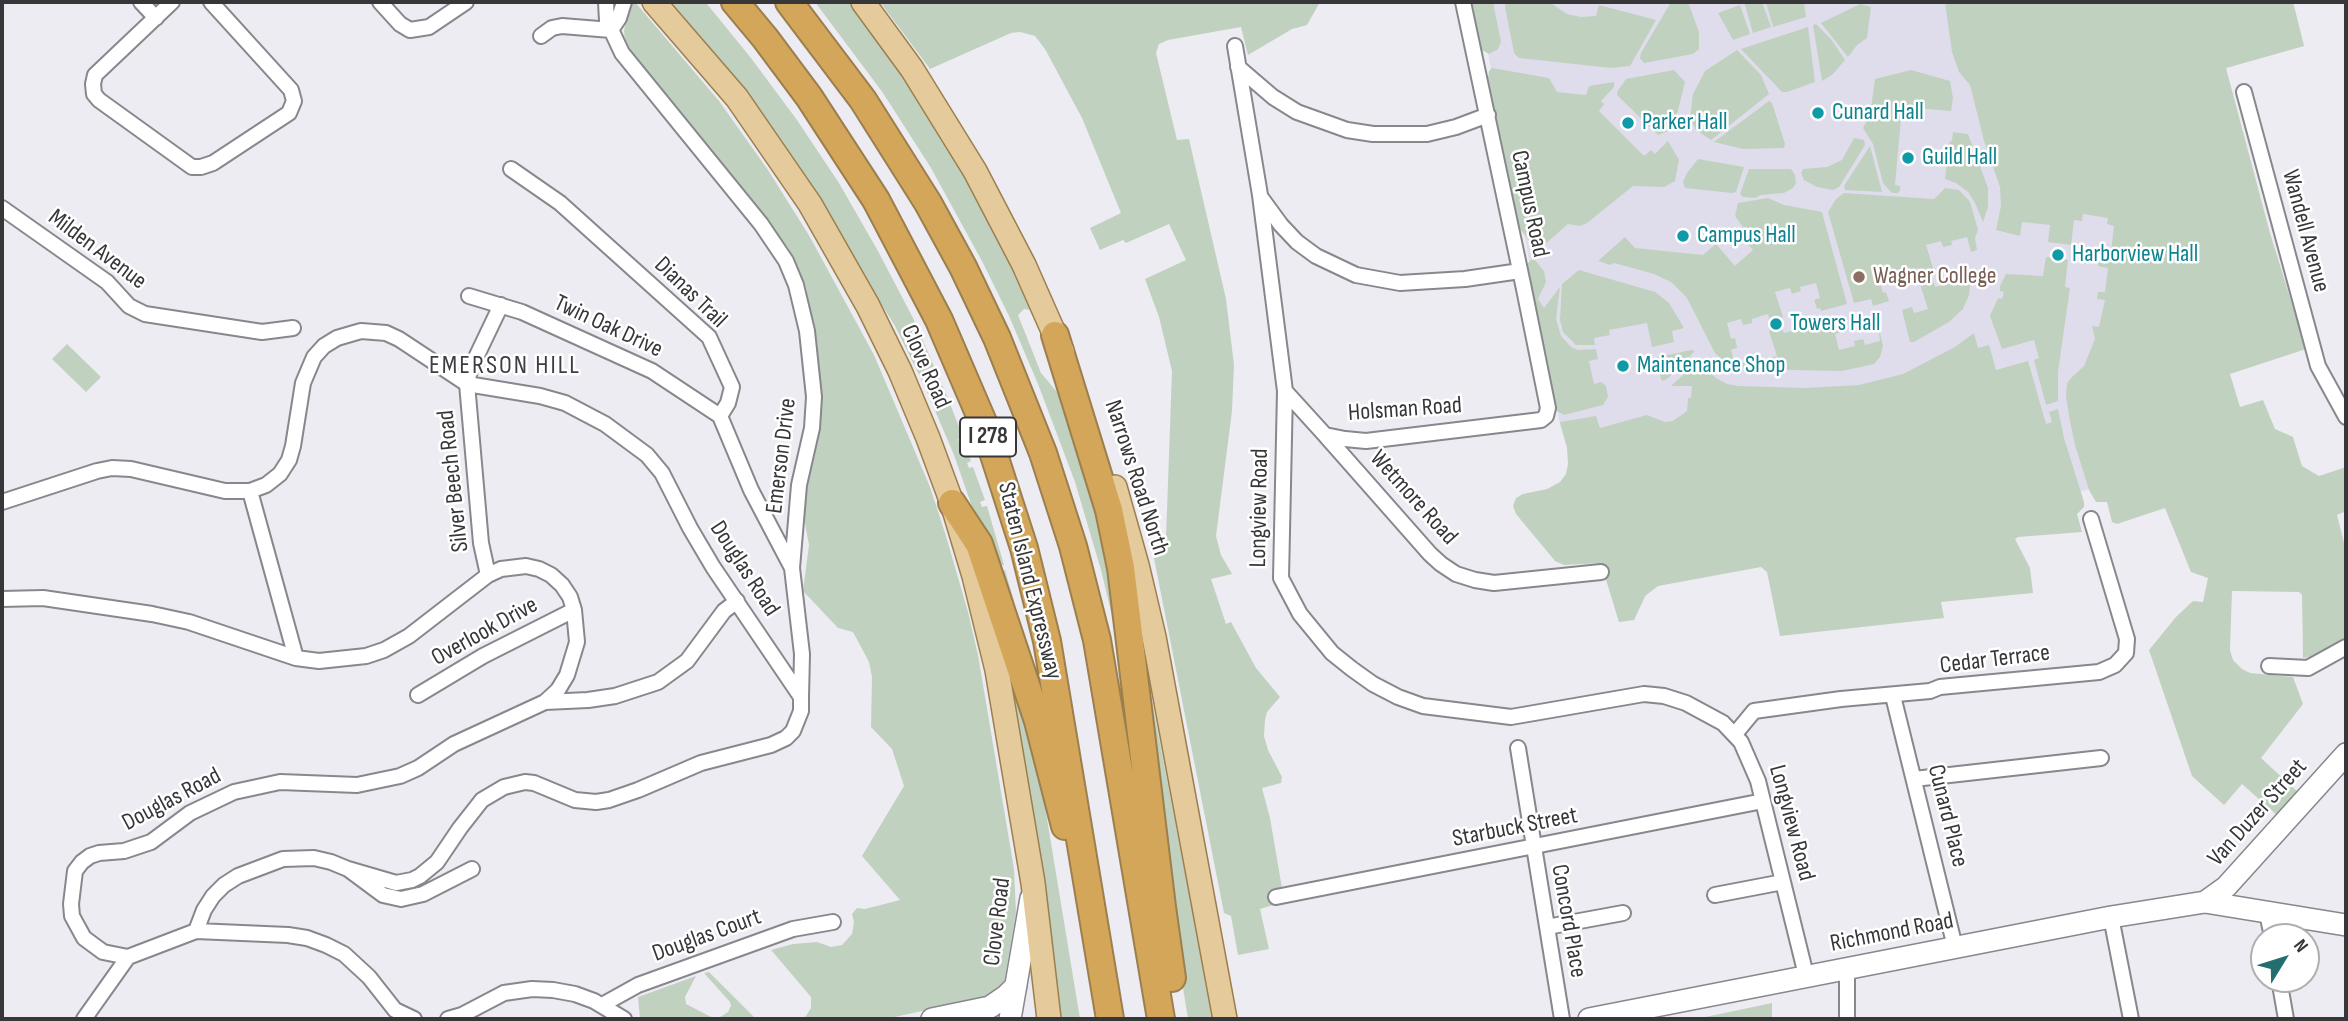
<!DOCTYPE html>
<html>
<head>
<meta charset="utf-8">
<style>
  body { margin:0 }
  #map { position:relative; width:2348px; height:1021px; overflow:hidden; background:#edecf3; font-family:"Sofia Sans Condensed",sans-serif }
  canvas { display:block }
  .frame { position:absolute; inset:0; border:4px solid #37373a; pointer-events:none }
  .north { position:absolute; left:2250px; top:923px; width:70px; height:70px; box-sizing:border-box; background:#fff; border:2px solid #afafb0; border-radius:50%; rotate:52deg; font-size:19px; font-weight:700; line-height:28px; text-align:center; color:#37373a }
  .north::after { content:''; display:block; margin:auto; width:24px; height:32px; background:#246f6e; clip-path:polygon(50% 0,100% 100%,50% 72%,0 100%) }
</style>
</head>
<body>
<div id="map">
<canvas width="2348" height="1021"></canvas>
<div class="frame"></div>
<div class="north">N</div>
</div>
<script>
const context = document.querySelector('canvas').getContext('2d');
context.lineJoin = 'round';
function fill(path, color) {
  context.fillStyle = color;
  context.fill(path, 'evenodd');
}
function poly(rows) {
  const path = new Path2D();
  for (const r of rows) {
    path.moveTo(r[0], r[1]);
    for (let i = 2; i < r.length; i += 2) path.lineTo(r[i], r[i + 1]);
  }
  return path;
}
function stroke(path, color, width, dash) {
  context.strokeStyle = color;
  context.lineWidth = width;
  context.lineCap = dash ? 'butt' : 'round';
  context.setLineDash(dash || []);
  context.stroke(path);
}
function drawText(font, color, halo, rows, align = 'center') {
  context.font = font + ' "Sofia Sans Condensed",sans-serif';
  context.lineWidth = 5;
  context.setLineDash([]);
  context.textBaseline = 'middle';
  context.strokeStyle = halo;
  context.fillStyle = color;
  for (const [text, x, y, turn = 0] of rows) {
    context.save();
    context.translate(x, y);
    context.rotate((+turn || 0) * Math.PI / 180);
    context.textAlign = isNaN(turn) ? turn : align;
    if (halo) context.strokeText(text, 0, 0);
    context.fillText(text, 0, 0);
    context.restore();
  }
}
fill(poly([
  [1480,2,2293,2,2304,46,2226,68,2182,467,1936,526,1673,577,1649,589,1634,620,1619,622,1560,425,1524,233,1500,127]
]), '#dfddeb');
fill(poly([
  [629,2,635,2,719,101,768,170,810,237,874,355,930,487,946,536,968,612,978,655,1014,869,1016,913,1003,989,997,995,885,1019,804,1019,811,1008,811,997,771,950,793,944,817,942,831,947,842,945,852,934,854,922,852,914,857,908,865,909,900,900,862,856,904,786,892,749,871,727,872,677,869,662,853,632,838,628,803,591,809,545,804,518,805,498,821,426,816,350,806,287,794,257,786,245,634,57,625,40,624,31],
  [669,2,705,2,707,4,751,58,797,120,839,183,878,251,913,318,947,396,963,437,958,439,960,445,965,444,971,461,967,463,969,468,973,467,985,500,980,502,982,507,987,506,1004,565,999,566,1000,572,1005,570,1014,601,1009,602,1013,616,1017,615,1019,619,1017,636,954,455,925,387,895,326,828,218],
  [815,2,849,2,907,83,963,171,1006,251,1030,310,1024,309,1018,315,1041,373,1057,392,1096,510,1112,574,1119,645,1101,570,1075,482,1038,384,1009,316,983,263,931,168,883,93],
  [880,2,1320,2,1307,25,1292,29,1248,55,1241,27,1168,40,1159,44,1156,53,1177,140,1189,139,1226,299,1234,365,1232,411,1216,536,1221,555,1232,574,1211,579,1226,624,1231,622,1256,668,1280,697,1267,712,1265,720,1264,736,1268,750,1282,777,1281,783,1262,788,1270,818,1282,888,1270,890,1273,905,1260,909,1269,949,1238,955,1231,916,1224,913,1151,543,1166,538,1172,371,1159,317,1145,279,1186,260,1169,224,1126,243,1123,240,1100,250,1090,228,1121,213,1082,118,1045,49,1035,36,1020,32,1011,33,930,69],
  [1470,2,1493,2,1501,42,1498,49,1493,52,1489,54,1480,49],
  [1506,2,1549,2,1567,14,1581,17,1596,16,1599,5,1656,20,1630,66,1611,68,1519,58,1514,53,1505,7],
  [1671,2,1688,2,1699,32,1699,49,1693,54,1644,63,1640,58,1641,53],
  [1744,2,1762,2,1771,27,1753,33],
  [1766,2,1804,2,1806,17,1773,27],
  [1945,2,2293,2,2304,46,2226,68,2270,233,2306,349,2230,374,2240,407,2263,400,2275,429,2293,437,2302,466,2319,476,2346,467,2346,511,2337,515,2346,551,2346,639,2315,656,2303,658,2302,595,2299,592,2232,591,2230,650,2233,660,2242,669,2250,673,2293,677,2303,704,2261,758,2299,793,2278,816,2242,784,2224,805,2192,776,2149,650,2176,617,2193,601,2203,602,2208,578,2191,572,2165,508,2117,524,2112,522,2107,502,2096,502,2089,490,2075,445,2069,416,2066,396,2067,384,2070,379,2084,366,2095,339,2092,326,2099,327,2105,300,2097,299,2098,292,2105,292,2108,268,2098,266,2100,251,2111,252,2114,226,2107,224,2108,218,2083,214,2082,221,2074,220,2071,245,2048,242,2050,225,2022,222,2020,236,1996,230,2001,206,2000,187,1984,141,1970,85,1959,72,1952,52],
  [1860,4,1871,7,1867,38,1857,45,1848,57,1821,23],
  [1740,5,1750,34,1733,40,1718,13],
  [1816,24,1831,39,1845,60,1833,74,1822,81,1813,25],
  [1808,27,1815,82,1787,92,1782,92,1741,49],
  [1737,50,1761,75,1769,94,1711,140,1696,130,1690,118,1693,94,1705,71],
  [1492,68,1549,78,1557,92,1586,95,1589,86,1614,82,1614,87,1601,101,1604,104,1599,111,1644,156,1651,150,1655,154,1668,141,1679,160,1675,181,1664,187,1633,186,1587,223,1580,226,1568,224,1545,244,1540,246,1531,243,1520,229,1488,79,1489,71],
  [1674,70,1685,82,1676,118,1671,130,1658,135,1617,95,1617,92,1626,79],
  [1911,70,1950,81,1953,98,1951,111,1902,107,1895,185,1900,186,1900,190,1898,193,1892,193,1883,183,1873,144,1863,128,1870,115,1875,79],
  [1769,101,1772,103,1785,144,1784,148,1743,149,1714,142],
  [1953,132,1968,134,1988,188,1988,207,1983,222,1975,203,1968,192,1956,183,1945,179,1949,143,1952,140],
  [1854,138,1864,140,1865,145,1839,187,1833,190,1817,187,1804,180,1801,173,1803,169,1827,167,1842,160],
  [1870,146,1882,192,1845,190,1844,186],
  [1698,159,1744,167,1736,192,1732,193,1685,188,1683,182,1687,173],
  [1749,169,1791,169,1795,175,1796,183,1793,188,1784,193,1761,195,1755,198,1743,197,1740,194],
  [1945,188,1959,190,1970,202,1978,230,1975,238,1977,250,1971,252,1967,237,1951,241,1952,245,1943,247,1941,241,1926,245,1934,271,1921,274,1919,268,1903,272,1904,277,1895,279,1893,273,1878,276,1883,293,1886,292,1889,301,1873,306,1871,299,1854,303,1828,212,1836,199,1844,193,1934,199],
  [1768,198,1784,205,1822,212,1847,304,1821,311,1820,308,1817,309,1814,300,1820,298,1816,283,1800,287,1801,291,1792,294,1790,288,1775,292,1783,317,1770,321,1768,314,1752,319,1752,323,1743,325,1741,319,1727,323,1731,339,1735,338,1737,348,1731,350,1735,365,1751,361,1750,356,1760,354,1762,360,1777,356,1769,331,1772,328,1781,326,1784,333,1800,329,1799,325,1808,323,1810,329,1834,322,1839,333,1835,334,1839,350,1855,346,1854,341,1863,339,1865,345,1880,341,1878,324,1883,346,1880,357,1874,364,1842,371,1740,369,1725,362,1715,353,1687,298,1671,282,1654,274,1614,263,1610,265,1598,261,1625,237,1635,248,1703,255,1716,244,1735,266,1753,250,1738,232,1743,227,1735,216,1738,203],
  [2046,257,2068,260,2065,287,2070,288,2058,372,2058,401,2046,405,2034,360,2039,358,2034,340,2002,349,1990,316,1998,298,2002,299,2004,292,2000,291,2000,286,2006,274,2043,276],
  [1531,260,1535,260,1544,271,1546,282,1538,299,1544,308,1560,287,1556,319,1561,336,1571,347,1578,350,1596,349,1598,359,1589,361,1594,384,1601,382,1606,386,1608,397,1603,405,1564,415,1555,410,1527,276,1527,264],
  [1579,270,1655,292,1669,303,1684,328,1672,331,1674,342,1652,347,1647,323,1609,330,1610,335,1594,338,1595,345,1576,345,1563,332,1560,320,1562,284],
  [1959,276,1961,282,1971,279,1969,295,1963,309,1949,322,1914,342,1910,342,1902,310,1912,307,1914,313,1928,309,1920,284,1924,283,1923,281,1932,278,1935,287,1951,283,1950,278],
  [1974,333,1978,348,1989,345,1996,370,2028,361,2046,424,2052,422,2049,412,2058,409,2064,438,2084,502,2084,507,2077,514,2082,532,2018,537,2015,539,2030,568,2033,593,1941,602,1944,618,1780,636,1767,572,1761,567,1658,586,1645,596,1634,620,1619,622,1601,563,1564,565,1555,561,1516,514,1513,506,1516,498,1523,494,1547,489,1560,482,1566,474,1568,464,1567,447,1560,422,1596,416,1600,428,1647,415,1665,422,1673,421,1687,411,1688,398,1691,398,1692,386,1671,386,1694,365,1700,364,1716,378,1727,384,1738,386,1805,388,1859,385,1903,374,1955,347],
  [67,344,101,377,86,392,52,359],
  [1691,350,1695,351,1667,379,1662,381,1654,358],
  [1141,661,1148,680,1213,1019,1188,1019,1168,894],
  [1010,679,1016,691,1039,770,1080,1019,1058,1019],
  [709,972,756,1019,640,1019,638,997,696,976,685,997,686,1004,711,1017,720,1017,728,1012,731,1006,730,1002,704,973],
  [1772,1003,1772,1019,1696,1019]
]), '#c1d1bf');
const street = poly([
  [141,2,156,18],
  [172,2,95,75,93,84,94,94,99,100,192,167,201,167,213,163,289,113,294,101,291,90,211,2],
  [380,2,400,24,410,30,429,27,466,2],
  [606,2,607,21,622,53,761,224,786,261,796,285,807,331,814,397,812,428,799,485,792,568,802,654,801,697],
  [611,30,619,18,624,2],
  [541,36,552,28,562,26,611,30],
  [1235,46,1260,195,1285,391,1281,578,1300,614,1332,653,1352,669,1373,684,1398,697,1423,706,1511,717,1644,694,1664,696,1686,703,1723,723,1741,742,1758,781,1806,975],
  [1238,67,1273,97,1297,112,1347,130,1373,134,1427,134,1456,127,1488,115],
  [2244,92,2318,366,2346,417],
  [511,169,560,203,709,337,732,387,728,403,720,416,751,490,792,568],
  [1262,199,1281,225,1297,242,1316,256,1356,275,1400,283,1465,279,1520,271],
  [2,208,107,282,129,306,145,314,262,332,293,328],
  [469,296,522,312,652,371,720,416],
  [1285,391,1325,435,1345,439,1366,441,1541,420,1546,416,1548,408,1524,289,1463,2],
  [1325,435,1430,554,1441,564,1456,574,1475,580,1494,583,1601,572],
  [250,491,296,658],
  [2,502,97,471,112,468,131,469,225,491,250,491,266,485,280,474,289,460,293,446,303,383,314,357,324,346,337,338,361,331,386,333,399,339,467,384,540,396,565,403,605,424,647,455,662,473,690,528,713,567,801,697,801,711,793,731,786,738,771,745,701,763,638,790,609,800,596,802,575,800,534,783,525,782,504,787,482,800,460,828,437,862,420,876,412,880,396,883,348,869],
  [488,575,481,543,467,384,470,370,501,305],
  [2,599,43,598,152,614,189,622,296,658,319,661,366,656,384,650,409,636,488,575,501,569,526,566,539,569,551,575,562,585,570,597,574,610,577,642,567,675,558,690,545,702,454,744,418,768,400,776,357,785,280,782,234,792,190,813,151,842,124,851,99,853,90,856,82,862,75,871,71,904,72,916,84,938,103,952,128,957,196,931,288,935,307,938,326,945,344,954,369,977,395,1010,414,1019],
  [2269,666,2308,668,2346,647],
  [418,695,483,656,574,610],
  [1893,696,1955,947],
  [545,702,588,700,615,696,658,682,687,661,724,611,737,601],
  [1735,734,1754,711,1841,699,1930,691,1940,687,2099,672,2115,665,2126,653,2127,639,2091,519],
  [1518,748,1562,1019],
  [1914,779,2101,758],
  [1715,895,1783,882],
  [1276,897,1763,801],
  [2267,913,2272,937],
  [2111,917,2131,1019],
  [1547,927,1623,913],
  [196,931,204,910,213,896,224,885,238,876,283,859,314,858,331,862,348,869,383,895,401,899,423,894,472,869],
  [1847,968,1847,1019],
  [2279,979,2286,1019],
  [602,1005,638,985,793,929,833,922],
  [84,1019,128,957],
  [448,1019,462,1015,504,993,532,989,553,990,575,994,594,1001,624,1019]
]);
const secondary = poly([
  [2205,902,2226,887,2346,754],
  [932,1019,990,1007,1006,996,1016,986],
  [1010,1019,1031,898],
  [1589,1019,2111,917,2205,902,2346,925]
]);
const primary = poly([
  [654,2,737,98,810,204,868,306,900,371,928,438,952,503,974,576,997,670,1033,883,1049,1019],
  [863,2,912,69,975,171,1024,265,1062,351],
  [1115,487,1137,565,1154,637,1225,1019]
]);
const highway = poly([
  [735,2,765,38,809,97,876,200,939,320,985,427,1024,548,1047,641,1110,1019],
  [789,2,863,100,928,203,963,267,997,338,1043,453,1073,546,1097,640,1161,1019],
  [1055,335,1109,510,1121,568,1162,907,1172,978],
  [952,503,979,544,1038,721,1065,826]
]);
stroke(street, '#88878d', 18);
stroke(secondary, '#88878d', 24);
stroke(primary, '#9c7f4e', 26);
stroke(highway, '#9c7f4e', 30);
stroke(street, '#fff', 14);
stroke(secondary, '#fff', 21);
stroke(primary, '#e5ca9b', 23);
stroke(highway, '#d3a659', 26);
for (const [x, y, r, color] of [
  [1818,113,7,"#0f9aa8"],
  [1628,123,7,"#0f9aa8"],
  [1908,158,7,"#0f9aa8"],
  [1683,236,7,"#0f9aa8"],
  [2058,255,7,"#0f9aa8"],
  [1859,277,7,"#8d6e63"],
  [1776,324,7,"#0f9aa8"],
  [1623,366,7,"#0f9aa8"]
]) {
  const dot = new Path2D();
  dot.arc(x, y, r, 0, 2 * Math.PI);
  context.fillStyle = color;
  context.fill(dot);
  stroke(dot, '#fff', 2.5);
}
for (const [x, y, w] of [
  [988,437,56]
]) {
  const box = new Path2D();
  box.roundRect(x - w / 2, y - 19.5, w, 39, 5);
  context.fillStyle = '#fff';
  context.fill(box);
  stroke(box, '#37373a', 2);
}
drawText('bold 23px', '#37373a', null, [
  ["I 278",988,437]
]);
drawText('24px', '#0d838f', '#fff', [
  ["Cunard Hall",1832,113],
  ["Parker Hall",1642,123],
  ["Guild Hall",1922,158],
  ["Campus Hall",1697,236],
  ["Harborview Hall",2072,255],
  ["Towers Hall",1790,324],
  ["Maintenance Shop",1637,366]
], 'left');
drawText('24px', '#37373a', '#fff', [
  ["Campus Road",1529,204,78],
  ["Wandell Avenue",2305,231,75],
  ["Milden Avenue",97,250,37],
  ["Dianas Trail",690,293,44],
  ["Twin Oak Drive",608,327,25],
  ["Clove Road",925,367,66],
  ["Holsman Road",1405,410,-4],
  ["Emerson Drive",782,456,-83],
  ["Narrows Road North",1136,478,72],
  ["Silver Beech Road",454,481,-96],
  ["Wetmore Road",1413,498,48],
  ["Longview Road",1260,508,-89],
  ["Douglas Road",744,569,57],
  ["Staten Island Expressway",1029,581,76],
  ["Overlook Drive",485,632,-29],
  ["Cedar Terrace",1995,660,-7],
  ["Douglas Road",172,800,-28],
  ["Van Duzer Street",2258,813,-48],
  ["Cunard Place",1947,816,76],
  ["Longview Road",1791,823,75],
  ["Starbuck Street",1515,828,-11],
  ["Concord Place",1568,921,80],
  ["Clove Road",998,922,-83],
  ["Richmond Road",1892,933,-11],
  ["Douglas Court",707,936,-20]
]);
drawText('24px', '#785e54', '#fff', [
  ["Wagner College",1873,277]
], 'left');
context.letterSpacing = '2px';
drawText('26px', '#3d3d42', '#fff', [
  ["EMERSON HILL",505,366]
]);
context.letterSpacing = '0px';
</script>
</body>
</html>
